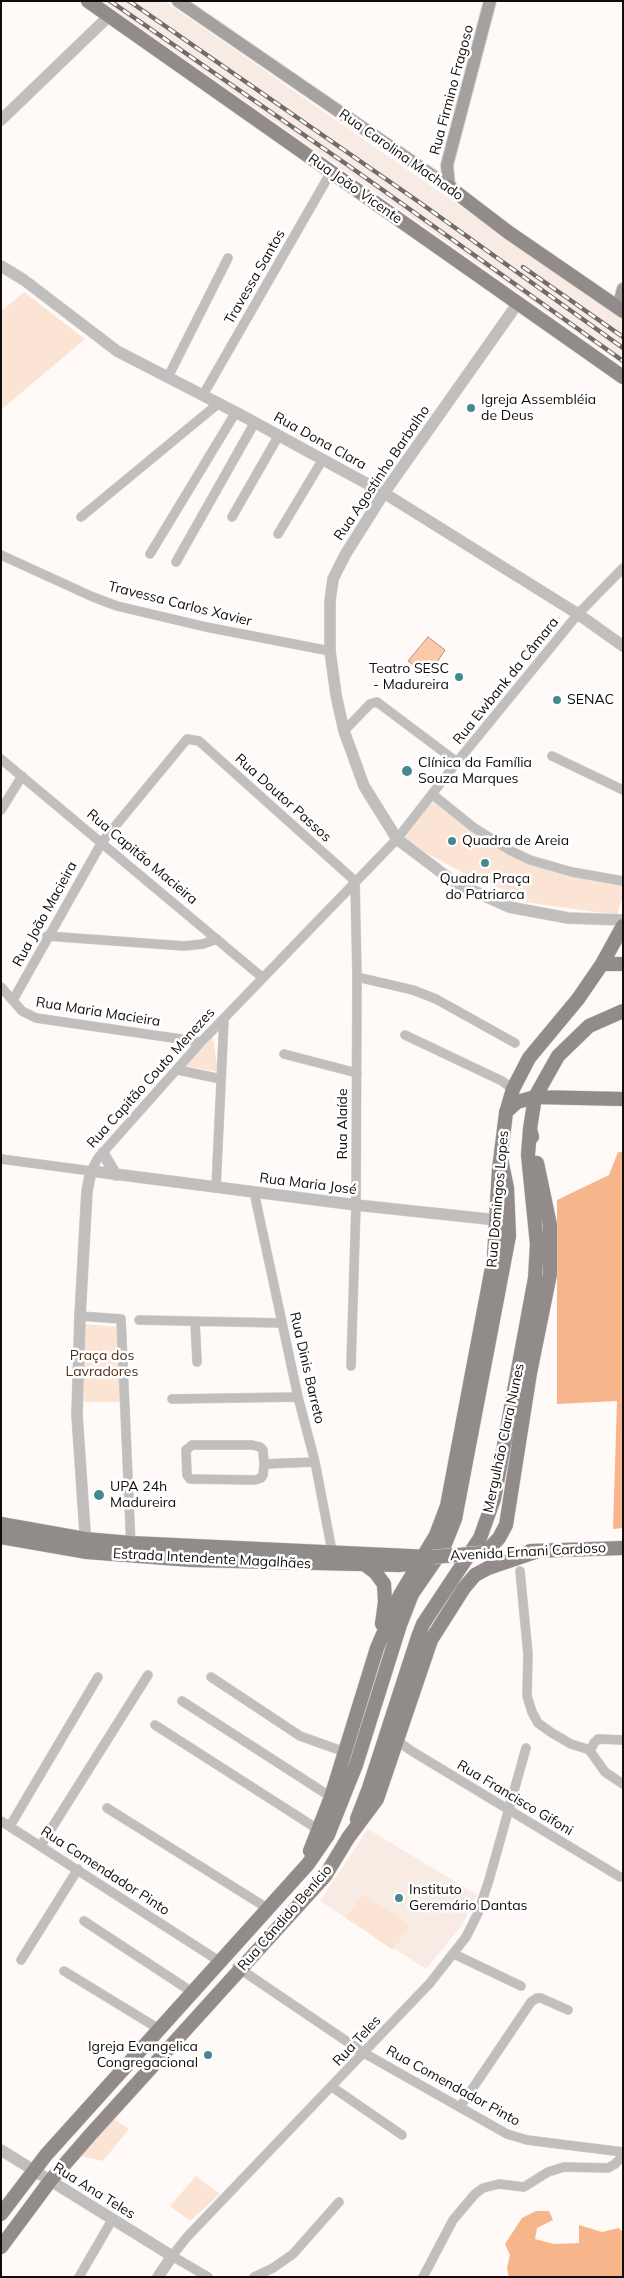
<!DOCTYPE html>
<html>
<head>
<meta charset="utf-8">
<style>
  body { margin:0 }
  #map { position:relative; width:624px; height:2278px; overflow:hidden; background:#fffaf7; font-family:Mulish,sans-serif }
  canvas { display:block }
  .frame { position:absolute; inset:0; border:2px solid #100e0d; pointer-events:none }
</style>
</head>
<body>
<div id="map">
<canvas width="624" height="2278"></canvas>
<div class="frame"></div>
</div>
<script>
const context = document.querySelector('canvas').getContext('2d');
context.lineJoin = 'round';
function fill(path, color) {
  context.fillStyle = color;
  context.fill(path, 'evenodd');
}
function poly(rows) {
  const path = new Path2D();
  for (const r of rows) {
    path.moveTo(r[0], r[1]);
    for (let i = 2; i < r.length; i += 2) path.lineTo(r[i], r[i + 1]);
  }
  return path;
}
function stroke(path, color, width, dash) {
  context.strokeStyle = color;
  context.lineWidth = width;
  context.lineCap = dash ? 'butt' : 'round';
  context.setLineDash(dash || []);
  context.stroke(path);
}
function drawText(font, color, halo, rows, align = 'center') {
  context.font = font + ' Mulish,sans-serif';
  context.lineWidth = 5;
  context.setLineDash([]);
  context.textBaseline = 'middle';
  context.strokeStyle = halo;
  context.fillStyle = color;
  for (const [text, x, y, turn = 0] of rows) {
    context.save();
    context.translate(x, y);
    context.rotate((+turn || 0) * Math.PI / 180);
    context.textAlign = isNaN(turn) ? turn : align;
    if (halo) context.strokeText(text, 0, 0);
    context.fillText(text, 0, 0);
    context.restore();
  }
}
fill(poly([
  [102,1,164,1,623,319,623,365],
  [368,1829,477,1895,462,1925,426,1969,320,1901]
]), '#f8ebe4');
fill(poly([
  [24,292,85,339,1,410,1,311],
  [432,799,495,845,623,884,623,895,617,915,525,902,527,899,490,884,484,884,421,850,405,838],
  [213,1037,218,1072,185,1066],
  [83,1324,118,1327,121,1402,84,1402],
  [363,1894,410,1925,393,1950,346,1918],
  [114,2119,129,2129,103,2161,79,2156],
  [196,2176,220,2194,190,2221,170,2206]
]), '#fce4d5');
fill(poly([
  [618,1152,623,1152,623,1528,613,1529,617,1401,557,1404,557,1200,609,1175],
  [536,2211,549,2211,553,2220,537,2228,535,2239,554,2244,579,2243,579,2225,602,2232,619,2228,623,2233,623,2277,509,2277,507,2268,510,2255,505,2244,522,2218]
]), '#f6b58a');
const water = poly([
  [428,637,445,650,428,676,408,661,428,637]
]);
fill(water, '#fbc9aa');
stroke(water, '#b4917b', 1);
const minor = poly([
  [168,377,228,258],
  [203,395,331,172],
  [81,517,219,403],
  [232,517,279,435],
  [278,534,323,459],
  [150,554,236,412],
  [1,555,93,597,117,606,206,627,330,651],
  [176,562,255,422],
  [344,731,370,704,377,702,457,762],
  [552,756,623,790],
  [1,759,263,978],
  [432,794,473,827,511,851,530,860,572,872,623,881],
  [1,810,22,776],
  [47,936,184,946,203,944,217,939],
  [357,977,413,990,436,999,515,1043],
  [1,987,22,1011,36,1018,201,1042],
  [13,1000,102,842,187,739,199,741,355,881,357,977,356,1205,351,1366],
  [405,1035,502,1081,513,1089],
  [284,1054,357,1073],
  [178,1070,221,1079],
  [1,1159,91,1171,98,1158,201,1042,397,839,457,762,578,614,623,568],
  [216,1188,224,1019],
  [254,1192,298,1397,315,1462,332,1551],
  [80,1316,121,1319,131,1547],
  [139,1320,282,1323],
  [195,1321,197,1362],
  [172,1399,298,1397],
  [192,1445,252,1445,260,1447,263,1450,264,1464,263,1475,261,1478,255,1480,190,1479,187,1475,186,1450,192,1445],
  [264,1464,315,1462],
  [520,1571,528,1654,527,1696,532,1712,538,1723,552,1733,571,1744,590,1750],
  [211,1677,300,1736,345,1752],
  [182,1701,331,1797],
  [155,1725,319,1830],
  [623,1740,598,1739,594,1743,590,1751,605,1772,623,1784],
  [398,1741,410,1750,620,1877],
  [107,1808,267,1908],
  [1,1821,219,1961],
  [10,1826,98,1677],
  [41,1845,148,1675],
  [84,1921,192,1992],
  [454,1954,521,1986],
  [21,1960,78,1869],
  [237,1967,364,2053,507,2134,527,2140,623,2152],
  [64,1971,159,2029],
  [332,2087,402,2135],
  [460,2107,531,2002,537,1998,541,1998,568,2010],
  [79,2277,112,2220],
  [208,2277,172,2256,187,2237,430,1983,466,1937,478,1913,489,1880,526,1748],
  [254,2277,273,2268,293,2254,339,2202],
  [423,2277,453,2220,475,2194,483,2188,499,2184,524,2187,548,2172,564,2167,608,2168,615,2164,623,2156]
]);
const tertiary = poly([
  [1,120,109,16],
  [1,266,24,280,117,351,243,416,384,493,578,614,623,646],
  [518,303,384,493,345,555,333,579,330,601,330,651,336,695,344,731,364,786,397,839,454,882,509,907,568,918,623,920],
  [103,1153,116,1175],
  [86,1547,77,1415,80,1316,87,1191,91,1171,356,1205,497,1220],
  [1,2150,172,2256,158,2277]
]);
const secondary = poly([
  [178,1,449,187],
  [449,187,447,165,490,1],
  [618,308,623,289]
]);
const primary = poly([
  [88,1,623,377],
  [449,187,508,232,623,311],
  [602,964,623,964],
  [506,1112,517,1102,535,1097,623,1099],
  [532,1137,530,1129,535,1097,558,1056,589,1026,623,1011],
  [1,1524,85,1539,131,1543,430,1557],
  [1,1537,87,1552,191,1560,399,1565,409,1564,421,1558],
  [530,1551,623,1548],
  [486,1552,499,1538,506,1525,530,1373,550,1274,550,1225,537,1163],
  [364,1564,375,1572,384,1584,385,1602,382,1624],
  [357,1819,369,1788,418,1637,423,1624,480,1538,494,1499,535,1278,537,1244,528,1155,530,1129],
  [310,1851,331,1797,377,1648,400,1595,436,1535,447,1506,494,1257,499,1169,506,1113,513,1089,529,1058,578,999,602,964,623,926],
  [1,2214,46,2155,308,1864,328,1835,356,1765,400,1625,412,1594,443,1549,455,1519,509,1236,507,1188,501,1159],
  [1,2247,50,2181,91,2134,325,1876,348,1838,377,1799,431,1640,464,1588,475,1575,488,1568,538,1551]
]);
stroke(minor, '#d9d4d2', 10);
stroke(tertiary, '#d9d4d2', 12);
stroke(secondary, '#d9d4d2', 14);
stroke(primary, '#d9d4d2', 15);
stroke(minor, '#c1bfbd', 9);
stroke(tertiary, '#c1bfbd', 11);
stroke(secondary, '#a5a19f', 12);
stroke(primary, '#918c89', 14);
const rail = poly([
  [110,1,349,166,623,361],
  [129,1,419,202,623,348],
  [523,267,623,337]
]);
stroke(rail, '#6f6c6a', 4.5);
stroke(rail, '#fff', 2.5, [8]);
const primaryBridge = poly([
  [433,1557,482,1553]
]);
stroke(primaryBridge, '#d9d4d2', 15, []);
stroke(primaryBridge, '#918c89', 14);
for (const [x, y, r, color] of [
  [471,408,5,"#428a90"],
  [459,677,5,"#428a90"],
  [557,700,5,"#428a90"],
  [407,771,6,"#428a90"],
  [452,841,5,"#428a90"],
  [485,863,5,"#428a90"],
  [99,1495,6,"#428a90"],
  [399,1898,5,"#428a90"],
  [208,2055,5,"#428a90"]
]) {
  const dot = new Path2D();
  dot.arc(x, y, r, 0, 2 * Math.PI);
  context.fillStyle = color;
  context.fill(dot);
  stroke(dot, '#fff', 2);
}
drawText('14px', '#100e0d', '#fff', [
  ["Rua Firmino Fragoso",452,90,-75],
  ["Rua Carolina Machado",401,155,35],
  ["Rua João Vicente",355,189,35],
  ["Travessa Santos",255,277,-60],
  ["Rua Dona Clara",320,441,29],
  ["Rua Agostinho Barbalho",382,473,-56],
  ["Travessa Carlos Xavier",180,604,14],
  ["Rua Ewbank da Câmara",506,681,-51],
  ["Rua Doutor Passos",283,798,42],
  ["Rua Capitão Macieira",142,857,40],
  ["Rua João Macieira",45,914,-61],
  ["Rua Maria Macieira",98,1012,9],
  ["Rua Capitão Couto Menezes",151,1078,-48],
  ["Rua Alaíde",343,1124,-90],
  ["Rua Maria José",308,1184,7],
  ["Rua Domingos Lopes",498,1199,-85],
  ["Rua Dinis Barreto",307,1368,77],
  ["Mergulhão Clara Nunes",504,1438,-78],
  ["Avenida Ernani Cardoso",528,1552,-3],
  ["Estrada Intendente Magalhães",212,1559,3],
  ["Rua Francisco Gifoni",515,1798,31],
  ["Rua Comendador Pinto",105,1871,33],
  ["Rua Cândido Benício",285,1918,-49],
  ["Rua Teles",357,2041,-47],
  ["Rua Comendador Pinto",453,2086,29],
  ["Rua Ana Teles",94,2191,32]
]);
drawText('14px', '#100e0d', '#fff', [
  ["Igreja Assembléia",481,400],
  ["de Deus",481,416],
  ["Teatro SESC",449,669,"right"],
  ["- Madureira",449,685,"right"],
  ["SENAC",567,700],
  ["Clínica da Família",418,763],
  ["Souza Marques",418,779],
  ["Quadra de Areia",462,841],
  ["Quadra Praça",485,879,"center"],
  ["do Patriarca",485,895,"center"],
  ["UPA 24h",110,1487],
  ["Madureira",110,1503],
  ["Instituto",409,1890],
  ["Geremário Dantas",409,1906],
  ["Igreja Evangelica",198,2047,"right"],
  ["Congregacional",198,2063,"right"]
], 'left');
drawText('14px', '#502f18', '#fff', [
  ["Praça dos",102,1356],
  ["Lavradores",102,1372]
]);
</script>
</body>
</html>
